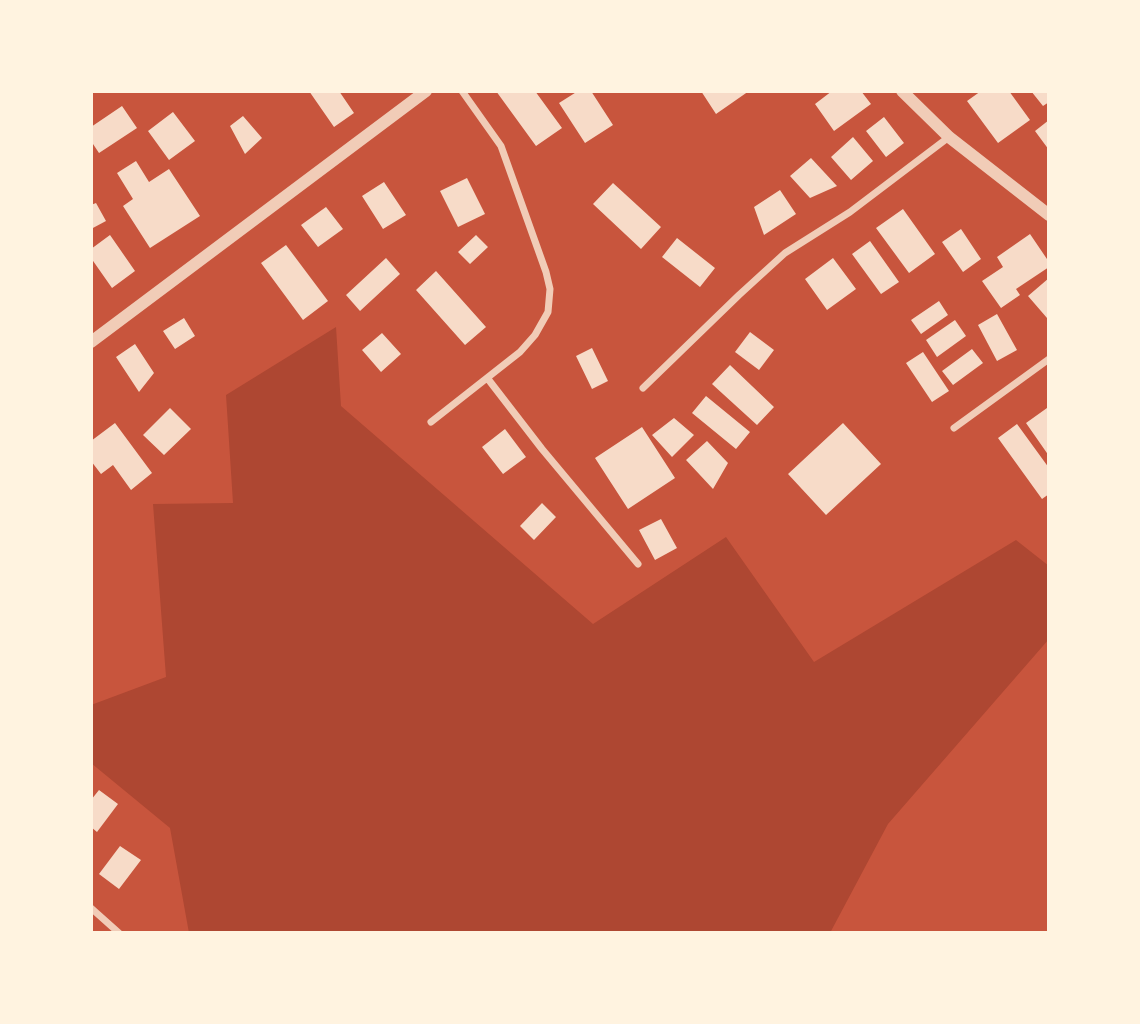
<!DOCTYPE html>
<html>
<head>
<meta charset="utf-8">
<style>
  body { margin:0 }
  #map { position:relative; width:1140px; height:1024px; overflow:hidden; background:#c8553d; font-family:Montserrat,sans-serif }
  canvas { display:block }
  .frame { position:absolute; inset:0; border:93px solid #fff3e0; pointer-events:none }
</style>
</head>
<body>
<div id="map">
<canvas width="1140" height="1024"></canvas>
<div class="frame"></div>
</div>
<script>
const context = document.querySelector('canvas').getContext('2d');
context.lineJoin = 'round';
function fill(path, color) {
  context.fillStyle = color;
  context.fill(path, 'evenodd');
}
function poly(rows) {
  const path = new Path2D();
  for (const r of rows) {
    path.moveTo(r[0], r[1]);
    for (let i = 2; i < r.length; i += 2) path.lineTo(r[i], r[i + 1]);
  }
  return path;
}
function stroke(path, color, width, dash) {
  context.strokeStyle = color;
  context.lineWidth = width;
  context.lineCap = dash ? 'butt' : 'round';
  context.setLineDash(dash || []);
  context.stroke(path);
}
fill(poly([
  [336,327,341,406,593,624,726,537,814,662,1016,540,1049,566,1049,639,888,824,830,933,189,933,170,828,91,763,91,705,166,677,153,504,233,503,226,395]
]), '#ae4732');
fill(poly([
  [309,91,339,91,354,113,334,127],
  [496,91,535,91,562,128,536,146],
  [578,91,591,91,613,125,585,143,559,103],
  [701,91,749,91,716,114],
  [832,91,861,91,871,104,834,131,815,104],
  [981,91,1009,91,1030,120,998,143,967,101],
  [1031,91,1049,91,1049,102,1043,106],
  [122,106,137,128,99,153,91,141,91,127],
  [173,112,195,141,169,160,148,131],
  [243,116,262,138,245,154,230,126],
  [884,117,904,143,886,157,866,131],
  [1049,120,1049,150,1035,131],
  [853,137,873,161,851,180,831,157],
  [811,158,837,186,810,198,790,176],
  [136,161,149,182,169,169,200,216,150,248,123,206,133,199,117,173],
  [467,178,485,214,458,227,440,191],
  [384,182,406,215,383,229,362,196],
  [613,183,661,227,641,249,593,204],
  [780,190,796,214,764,235,754,207],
  [96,203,106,221,91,229,91,205],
  [326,207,343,229,318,247,301,225],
  [903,209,935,254,909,273,876,228],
  [961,229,981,259,963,272,942,242],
  [1030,234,1049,262,1049,267,1016,289,1020,295,1001,308,982,281,1003,267,997,257],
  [110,235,135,271,112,288,91,258,91,249],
  [476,235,488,247,470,264,458,252],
  [677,238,715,268,700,287,662,257],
  [870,241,899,282,881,294,852,254],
  [286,245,328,301,303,320,261,263],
  [386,258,400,274,360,311,346,295],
  [833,258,856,289,827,310,805,279],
  [436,271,486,327,465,345,416,290],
  [1049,278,1049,316,1047,318,1028,296],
  [939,301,948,315,921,334,911,320],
  [997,314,1017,350,997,361,978,325],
  [184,318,195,336,175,349,163,331],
  [955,320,966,336,937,357,926,340],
  [750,332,774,350,759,370,735,352],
  [382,333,401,354,381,372,362,350],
  [135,344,154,373,139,392,116,357],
  [592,348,608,381,592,389,576,356],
  [972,349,983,363,953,385,942,371],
  [923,352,949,391,932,402,906,363],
  [730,365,774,407,757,425,712,384],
  [706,396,750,432,736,449,692,413],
  [170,408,191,429,164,455,143,435],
  [1047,408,1049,411,1049,456,1026,423],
  [674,418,694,435,672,457,652,435],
  [115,423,152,473,131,490,113,465,101,474,91,461,91,441],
  [843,423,881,464,826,515,788,474],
  [1017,424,1049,468,1049,494,1042,499,998,438],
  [642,427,675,478,628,509,595,458],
  [505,429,526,457,503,474,482,447],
  [707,441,728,463,713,489,686,460],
  [542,503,556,517,534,540,520,526],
  [661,519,677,548,655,560,639,530],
  [99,790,118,804,97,832,91,827,91,800],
  [120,846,141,860,119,889,99,874]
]), '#f7dbc8');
stroke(poly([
  [488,379,542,449,638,564],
  [643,388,739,295,785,253,850,212,949,137],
  [431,422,520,352,535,335,548,312,550,289,546,272,501,146,462,91],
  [954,428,1049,359],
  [91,908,119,933]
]), '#f1ccb7', 7);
stroke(poly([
  [902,91,949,137,1049,215],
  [91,342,426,91]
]), '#f1ccb7', 12);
</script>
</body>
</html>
